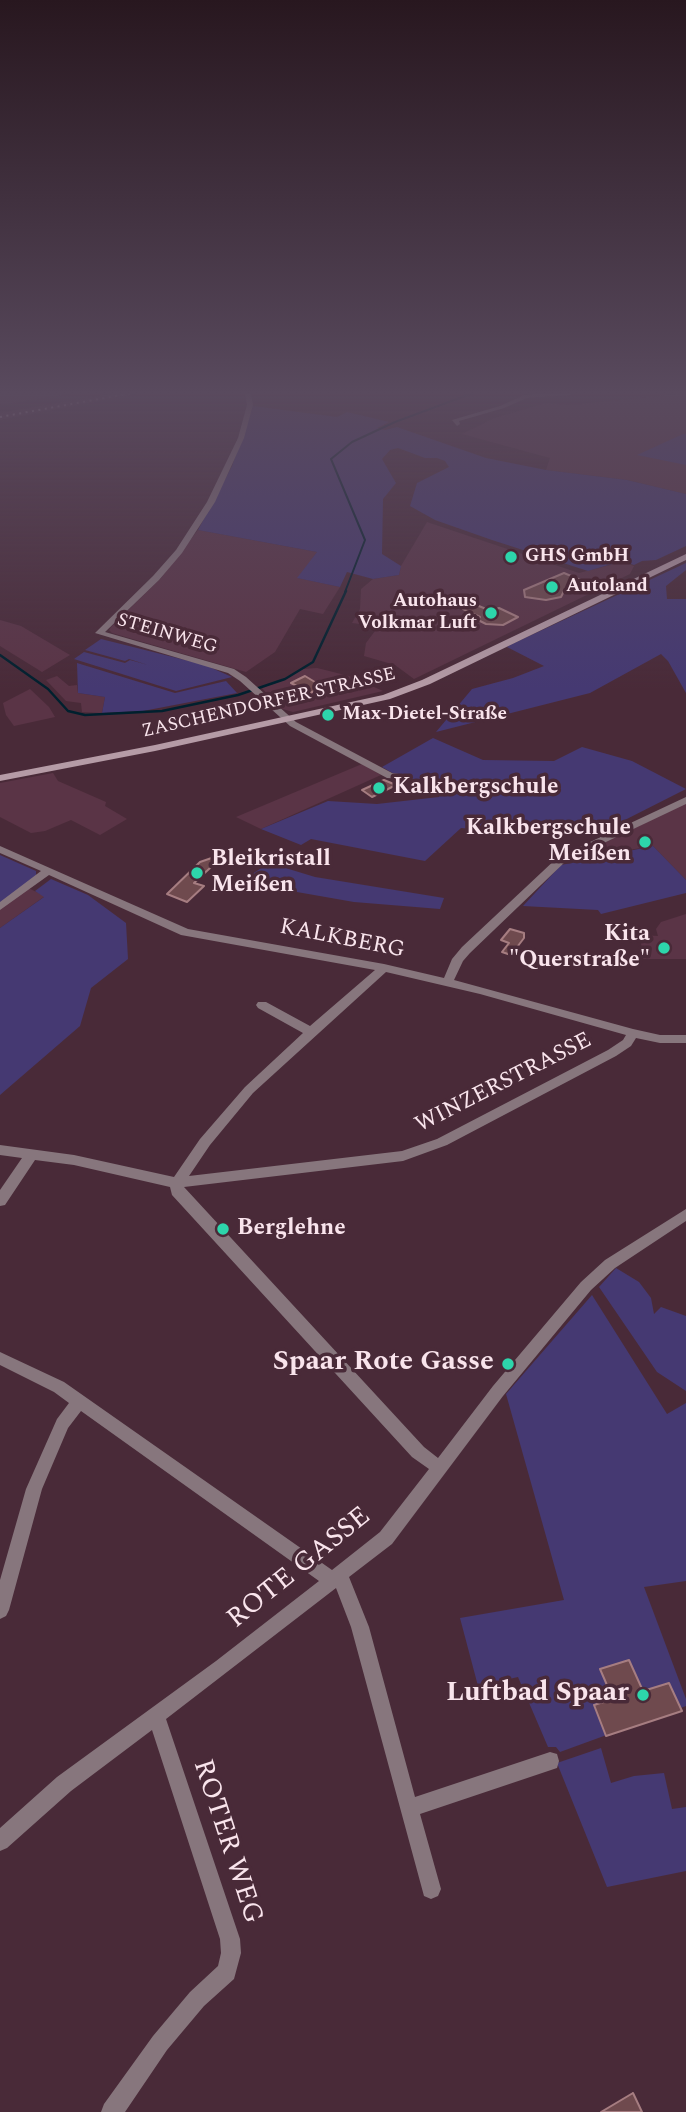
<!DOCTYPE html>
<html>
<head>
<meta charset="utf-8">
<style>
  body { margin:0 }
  canvas { display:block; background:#492a38 }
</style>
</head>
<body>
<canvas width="686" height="2112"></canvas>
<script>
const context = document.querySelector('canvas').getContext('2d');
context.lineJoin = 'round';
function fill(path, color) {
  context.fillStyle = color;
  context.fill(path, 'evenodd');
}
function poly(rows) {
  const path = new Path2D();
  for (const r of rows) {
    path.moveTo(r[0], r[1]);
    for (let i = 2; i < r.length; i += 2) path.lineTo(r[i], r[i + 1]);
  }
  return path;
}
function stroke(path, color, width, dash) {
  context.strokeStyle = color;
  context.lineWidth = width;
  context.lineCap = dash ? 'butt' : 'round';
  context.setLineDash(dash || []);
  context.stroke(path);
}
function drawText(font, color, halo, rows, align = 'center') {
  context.font = font + ' Spectral,serif';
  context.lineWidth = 7;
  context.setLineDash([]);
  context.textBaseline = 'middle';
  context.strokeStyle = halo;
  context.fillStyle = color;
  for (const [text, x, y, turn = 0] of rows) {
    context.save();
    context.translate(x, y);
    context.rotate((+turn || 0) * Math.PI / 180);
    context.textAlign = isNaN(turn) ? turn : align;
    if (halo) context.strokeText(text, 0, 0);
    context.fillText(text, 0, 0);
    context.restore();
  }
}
fill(poly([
  [0,393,76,393,0,405],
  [115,393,141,393,0,420,0,413],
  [686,393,686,494,627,480,546,470,550,458,462,434,495,418,546,403,571,405],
  [427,522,579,573,622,562,634,566,630,574,414,679,395,665,364,656,366,643,375,631,400,629,352,623,360,609,361,589,373,579,399,575,401,566],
  [198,530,317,552,298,578,340,587,323,614,300,609,275,652,246,672,112,633,109,630,111,627,161,578],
  [0,620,21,626,70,655,42,672,0,646],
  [317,668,349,676,383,691,293,712,279,708,262,688,303,669],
  [57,676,69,686,77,685,78,693,105,697,102,713,82,712,81,703,66,701,46,680],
  [30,689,49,707,55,717,14,726,6,715,3,703],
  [362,764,381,775,261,829,236,817],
  [53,773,58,781,106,802,105,806,127,819,100,835,71,820,45,831,31,833,0,817,0,783],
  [686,803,686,880,653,846,611,853,604,843],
  [24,886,45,896,0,928,0,903],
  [686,914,686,959,643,959,640,935,658,936,656,929,661,922]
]), '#5a3446');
fill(poly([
  [253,406,337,417,347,412,389,422,377,428,385,430,397,427,486,458,546,470,627,480,686,494,686,546,656,560,642,561,634,565,622,561,588,571,492,540,435,520,410,506,417,483,449,467,445,461,437,458,425,458,398,448,390,450,382,459,396,483,383,499,382,554,401,566,399,575,373,579,347,572,340,587,297,578,317,552,198,530,232,466],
  [686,434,686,465,637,455,683,434],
  [686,563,686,570,666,586,667,599,686,599,686,693,668,661,661,654,590,693,436,732,472,689,513,678,544,666,507,647,510,645],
  [101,639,205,665,232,677,176,691,74,659,84,652,125,663,130,660,148,665,129,659,125,661,85,650],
  [77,663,175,693,226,681,237,693,143,711,102,713,105,697,78,693],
  [433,738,483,760,554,761,582,747,632,761,686,789,609,828,561,836,461,828,425,861,311,839,301,845,261,829,328,801,377,804,439,797,438,780,403,779,382,767],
  [653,846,686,880,686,893,601,914,598,910,523,906,561,865],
  [0,855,36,871,36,878,0,903],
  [269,863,315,877,444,898,440,909,354,902,240,882],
  [51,879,88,895,126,923,128,959,91,988,80,1026,0,1095,0,928,44,897,35,891],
  [616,1268,639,1282,651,1298,654,1314,661,1307,686,1316,686,1391,657,1372,599,1287],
  [592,1295,667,1414,686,1403,686,1581,644,1587,686,1699,686,1706,560,1752,556,1747,548,1747,518,1677,478,1686,460,1618,564,1600,506,1394],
  [601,1748,611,1783,634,1776,664,1773,672,1809,686,1807,686,1871,607,1887,557,1763]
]), '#453972');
stroke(poly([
  [345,592,365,540,331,459,352,442,395,422,473,393]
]), '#00202e', 2);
stroke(poly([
  [0,655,48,689,68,711,85,715,162,711,238,695,285,679,313,662,346,591]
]), '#00202e', 2.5);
const building = poly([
  [564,573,583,581,564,591,561,597,546,600,525,597,524,590,564,573],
  [474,604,491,611,499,608,518,617,503,625,486,624,476,619,480,617,463,609,474,604],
  [305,676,323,687,310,693,291,683,305,676],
  [384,780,396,785,372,797,362,790,384,780],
  [226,853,194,883,204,886,187,902,167,894,200,862,226,853],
  [510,929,524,933,524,938,511,955,502,952,509,943,501,940,510,929],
  [629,1660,643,1691,669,1683,682,1711,606,1736,594,1705,613,1699,600,1669,629,1660],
  [633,2093,642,2112,601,2112,633,2093]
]);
fill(building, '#6f4a4e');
stroke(building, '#a67d81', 2);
fill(poly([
  [245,393,251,393,253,405,244,438,215,502,182,553,159,580,105,632,234,669,246,677,296,722,392,773,406,775,406,779,387,778,290,726,240,681,228,673,95,633,153,576,176,550,207,502,238,438,247,405,245,393],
  [544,393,573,393,570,395,527,398,504,408,459,421,460,424,457,426,452,420,500,406,524,395,544,393],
  [686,797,686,804,566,861,470,953,463,961,454,980,633,1029,660,1035,686,1035,686,1043,660,1043,636,1038,631,1046,616,1056,447,1145,403,1161,184,1187,424,1447,438,1458,493,1386,581,1282,605,1260,686,1209,686,1221,615,1268,591,1290,503,1396,392,1544,349,1577,369,1627,415,1797,550,1752,557,1754,559,1761,557,1768,420,1814,441,1889,438,1896,431,1899,424,1896,351,1627,336,1588,166,1719,240,1939,241,1953,234,1979,204,2006,167,2050,125,2112,101,2112,104,2104,153,2036,190,1992,218,1966,221,1953,220,1939,152,1730,71,1791,7,1848,0,1851,0,1828,57,1777,216,1661,319,1581,81,1411,68,1428,42,1489,9,1610,6,1616,0,1619,0,1580,26,1489,57,1419,69,1403,54,1392,0,1365,0,1352,64,1382,332,1570,380,1532,429,1469,412,1457,172,1195,170,1187,74,1165,35,1160,5,1205,0,1206,0,1190,22,1158,0,1155,0,1145,74,1155,174,1177,200,1139,245,1087,303,1033,258,1008,256,1005,258,1002,266,1002,310,1026,375,970,181,935,49,875,0,910,0,902,41,871,0,853,0,846,188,929,384,964,444,978,452,959,462,947,558,857,686,797],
  [386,972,480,994,626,1035,623,1040,608,1050,437,1139,402,1151,189,1176,210,1145,253,1093,386,972]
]), '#87767d');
fill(poly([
  [686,554,686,560,430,684,390,699,155,751,0,781,0,775,155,745,383,695,422,680,686,554]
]), '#b59ba6');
stroke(poly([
  [0,417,132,393]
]), '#c6afb8', 2, [2, 4.5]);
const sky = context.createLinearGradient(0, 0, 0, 689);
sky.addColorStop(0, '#28171f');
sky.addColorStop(0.57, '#594a5e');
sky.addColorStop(1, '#594a5e00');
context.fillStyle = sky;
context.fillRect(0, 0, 686, 689);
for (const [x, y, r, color] of [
  [511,557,7,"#2dd5ab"],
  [552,587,7,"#2dd5ab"],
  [491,613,7,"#2dd5ab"],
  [328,715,7,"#2dd5ab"],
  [379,788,7,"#2dd5ab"],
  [645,842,7,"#2dd5ab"],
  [197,873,7,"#2dd5ab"],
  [664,948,7,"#2dd5ab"],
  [223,1229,7,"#2dd5ab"],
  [508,1364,7,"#2dd5ab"],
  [643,1695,7,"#2dd5ab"]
]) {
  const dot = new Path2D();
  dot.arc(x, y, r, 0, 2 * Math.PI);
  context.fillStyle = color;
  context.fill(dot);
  stroke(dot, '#492a38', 2.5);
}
drawText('bold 19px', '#f9e4ec', '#492a38', [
  ["GHS GmbH",525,557],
  ["Autoland",566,587],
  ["Autohaus",477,602,"right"],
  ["Volkmar Luft",477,624,"right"],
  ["Max-Dietel-Straße",342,715]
], 'left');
drawText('19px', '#f9e4ec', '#492a38', [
  ["STEINWEG",167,635,16],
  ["ZASCHENDORFER STRASSE",269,704,-13]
]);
drawText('bold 23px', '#f9e4ec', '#492a38', [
  ["Kalkbergschule",393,788],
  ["Kalkbergschule",631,829,"right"],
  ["Meißen",631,855,"right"],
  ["Bleikristall",211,860],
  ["Meißen",211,886],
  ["Kita",650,935,"right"],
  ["\"Querstraße\"",650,961,"right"],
  ["Berglehne",237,1229]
], 'left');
drawText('23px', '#f9e4ec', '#492a38', [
  ["KALKBERG",342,940,11],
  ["WINZERSTRASSE",504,1084,-27]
]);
drawText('bold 28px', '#f9e4ec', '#492a38', [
  ["Spaar Rote Gasse",494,1364],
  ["Luftbad Spaar",629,1695]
], 'right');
drawText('28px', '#f9e4ec', '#492a38', [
  ["ROTE GASSE",300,1569,-39],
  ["ROTER WEG",226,1842,72]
]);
</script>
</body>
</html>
